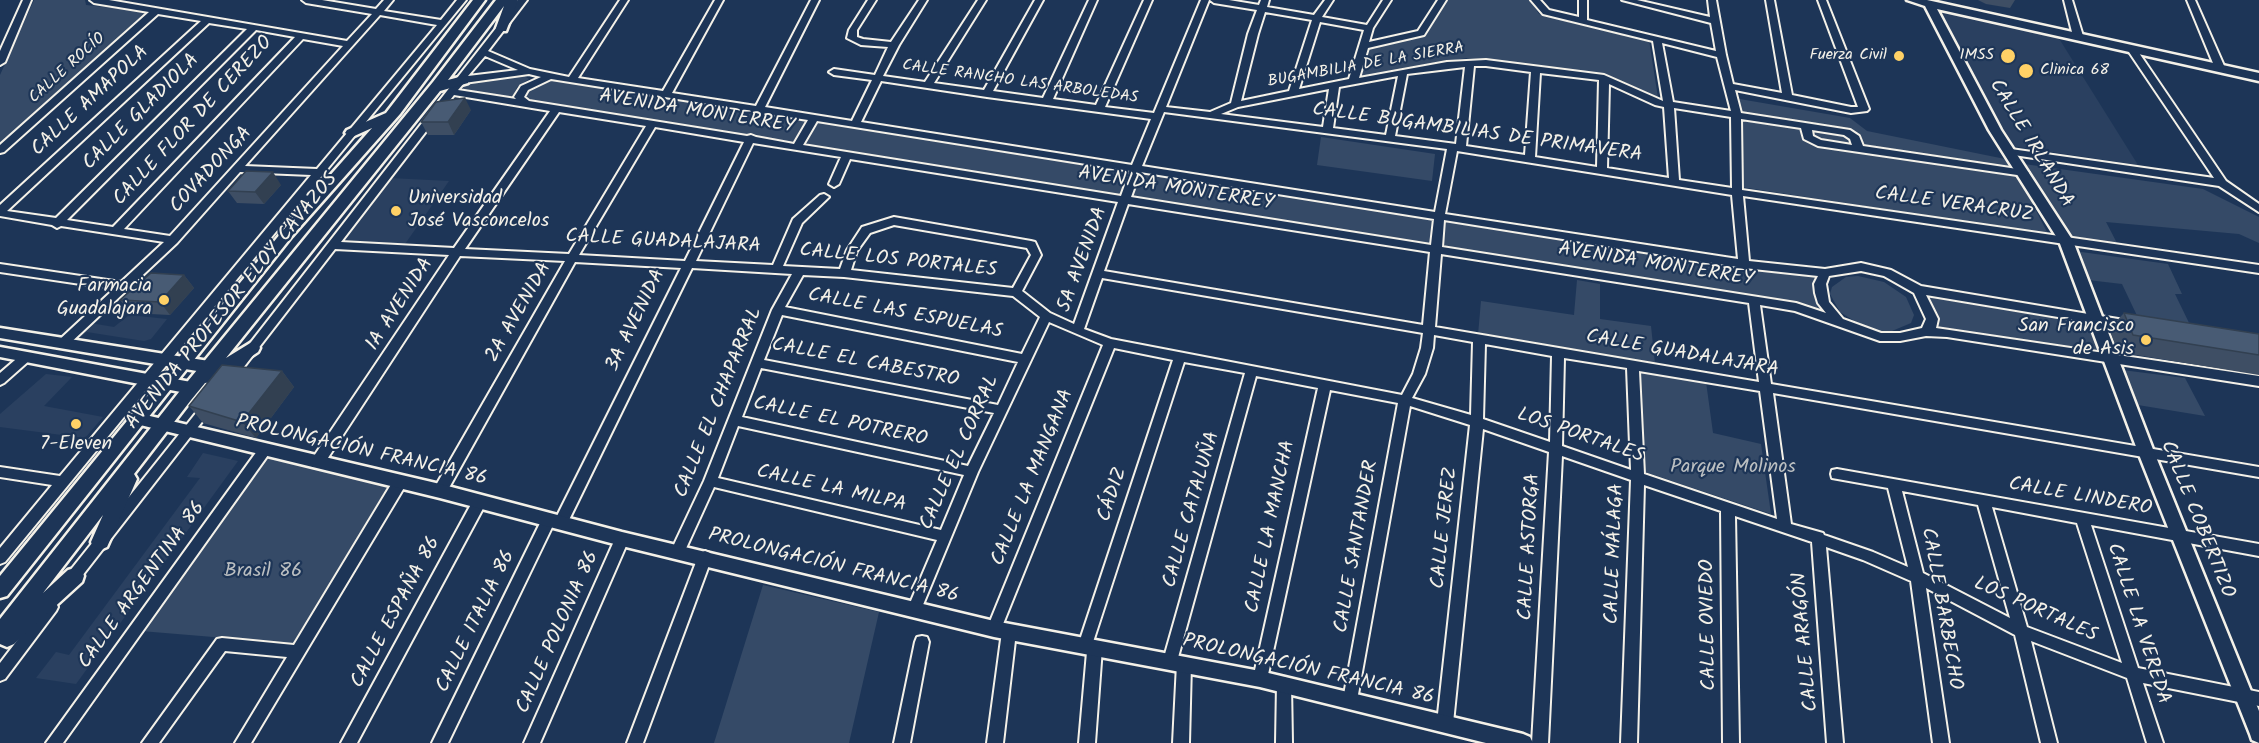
<!DOCTYPE html>
<html>
<head>
<meta charset="utf-8">
<style>
  body { margin:0 }
  canvas { display:block; background:#1d3557 }
</style>
</head>
<body>
<canvas width="2259" height="743"></canvas>
<script>
const context = document.querySelector('canvas').getContext('2d');
context.lineJoin = 'round';
function fill(path, color) {
  context.fillStyle = color;
  context.fill(path, 'evenodd');
}
function poly(rows) {
  const path = new Path2D();
  for (const r of rows) {
    path.moveTo(r[0], r[1]);
    for (let i = 2; i < r.length; i += 2) path.lineTo(r[i], r[i + 1]);
  }
  return path;
}
function stroke(path, color, width, dash) {
  context.strokeStyle = color;
  context.lineWidth = width;
  context.lineCap = dash ? 'butt' : 'round';
  context.setLineDash(dash || []);
  context.stroke(path);
}
function drawText(font, color, halo, rows, align = 'center') {
  context.font = font + ' Kalam,sans-serif';
  context.lineWidth = 4.5;
  context.setLineDash([]);
  context.textBaseline = 'middle';
  context.strokeStyle = halo;
  context.fillStyle = color;
  for (const [text, x, y, turn = 0] of rows) {
    context.save();
    context.translate(x, y);
    context.rotate((+turn || 0) * Math.PI / 180);
    context.textAlign = isNaN(turn) ? turn : align;
    if (halo) context.strokeText(text, 0, 0);
    context.fillText(text, 0, 0);
    context.restore();
  }
}
fill(poly([
  [1941,11,2058,37,2138,165,2012,146],
  [389,178,449,181,405,244,342,240],
  [129,315,167,319,151,339,144,341,87,332,74,342,90,323,114,327],
  [46,374,72,377,44,406,103,417,85,438,0,427,0,414],
  [203,453,238,461,76,684,36,678,56,652,69,655,200,478,187,477]
]), '#2a4060');
fill(poly([
  [34,0,85,0,86,5,149,12,0,146,0,75],
  [1447,0,1530,0,1539,14,1649,40,1658,98,1647,98,1604,74,1466,58,1360,78,1366,47,1425,34],
  [519,73,529,79,517,87,513,97,496,98,455,91,464,80],
  [548,76,1439,217,1825,273,1821,280,1832,315,525,103,520,94],
  [1728,97,1850,118,1867,131,2010,160,2048,234,1741,187],
  [1321,137,1435,154,1432,181,1317,165],
  [2024,164,2203,189,2259,217,2259,243,2239,234,2106,222,2119,247,2069,241],
  [2074,251,2168,264,2182,294,2175,294,2192,329,2141,324,2122,284,2088,280],
  [1858,276,1884,282,1906,297,1914,315,1911,323,1892,331,1879,331,1864,327,1840,312,1830,294,1832,287,1846,277],
  [1577,280,1600,284,1600,319,1651,326,1655,364,1478,335,1481,301,1574,315],
  [1923,293,2095,322,2106,354,1934,328,1938,320,1931,303],
  [2122,370,2185,378,2205,416,2138,405],
  [1639,371,1706,382,1713,433,1761,444,1771,514,1645,472],
  [264,457,395,487,298,644,141,631],
  [763,585,879,612,849,743,714,743]
]), '#354a67');
const minor = poly([
  [23,0,31,0,5,62,0,65,0,51,23,0],
  [90,0,109,0,347,41,372,14,306,3,302,0,322,0,376,9,384,0,393,0,384,11,441,20,457,0,466,0,5,562,0,564,0,548,52,485,0,477,0,467,60,476,311,175,240,172,177,243,66,347,58,347,56,344,58,341,114,289,0,272,0,264,121,282,164,242,61,226,57,228,52,225,0,216,0,205,201,21,158,14,4,152,0,153,0,145,149,12,94,3,90,0],
  [380,15,437,25,317,169,245,166,380,15],
  [209,23,247,29,56,218,7,211,209,23],
  [256,30,295,37,113,227,67,220,256,30],
  [303,39,343,46,170,236,124,229,303,39],
  [518,0,527,0,488,51,530,69,569,77,620,0,628,0,578,78,663,91,715,0,723,0,672,93,756,106,811,0,819,0,765,107,852,121,872,80,834,75,829,72,834,69,875,75,888,47,861,45,847,38,849,30,868,0,876,0,857,30,857,37,863,39,891,42,919,0,927,0,899,45,883,76,925,82,978,0,986,0,934,83,984,90,1035,0,1043,0,993,91,1043,98,1089,0,1097,0,1053,99,1096,105,1144,0,1152,0,1105,107,1154,113,1201,0,1209,0,1166,107,1210,112,1231,103,1248,34,1257,10,1214,3,1210,0,1229,0,1259,5,1261,0,1269,0,1267,7,1314,15,1325,0,1333,0,1322,17,1367,25,1383,0,1391,0,1373,28,1369,42,1418,31,1438,0,1446,0,1424,35,1368,48,1359,78,1447,62,1486,60,1604,75,1663,101,1653,41,1543,14,1531,0,1540,0,1549,10,1579,17,1579,0,1587,0,1587,20,1716,51,1711,23,1622,0,1637,0,1710,17,1708,0,1716,0,1726,55,1733,84,1782,93,1766,0,1774,0,1792,95,1851,107,1858,107,1818,0,1826,0,1869,109,1867,111,1851,113,1735,90,1741,113,1850,130,1859,136,1863,146,2024,170,2029,173,2024,176,1818,146,1804,139,1801,128,1741,119,1742,190,2259,265,2259,273,1743,196,1749,261,1825,269,1861,263,1891,270,1921,286,2130,321,2136,325,2130,329,1926,295,1938,319,1936,328,2259,376,2259,386,1947,337,1926,336,1900,341,1880,341,1795,311,1760,305,1771,384,2259,467,2259,477,1773,393,1791,524,1823,533,1824,535,1873,552,1908,567,1888,488,1832,478,1831,474,1832,470,1837,469,2259,544,2259,556,2091,525,2138,668,2259,692,2259,706,2143,683,2163,743,2147,743,2127,678,2031,641,2057,743,2041,743,2015,635,1926,588,1949,743,1933,743,1911,581,1863,560,1826,547,1843,743,1827,743,1812,542,1735,516,1739,743,1723,743,1721,511,1644,485,1637,743,1621,743,1631,480,1562,456,1548,743,1532,743,1549,452,1483,429,1453,723,1450,728,1445,730,1440,728,1437,723,1470,425,1410,406,1357,700,1355,705,1350,707,1345,705,1343,700,1398,403,1330,390,1267,679,1265,684,1260,686,1255,684,1253,679,1318,388,1256,376,1177,661,1175,666,1170,668,1165,666,1163,661,1245,373,1184,362,1093,642,1100,643,1102,648,1095,743,1079,743,1087,652,1080,651,1078,646,1173,360,1114,348,1001,629,999,633,994,635,989,633,987,629,1103,345,1049,322,978,472,920,612,915,614,910,612,908,608,937,540,714,487,683,555,678,557,673,555,671,551,704,481,772,310,792,274,692,268,566,526,561,527,556,526,554,522,681,268,575,262,445,495,440,496,435,495,433,491,435,487,565,261,460,256,322,467,312,467,311,463,312,459,449,255,335,249,233,381,229,383,223,378,518,0],
  [1265,12,1312,20,1289,91,1241,101,1258,34,1265,12],
  [1320,22,1364,30,1349,79,1299,89,1320,22],
  [1662,43,1717,57,1731,111,1673,102,1662,43],
  [485,56,518,70,468,76,485,56],
  [1474,66,1486,66,1531,72,1525,155,1466,146,1474,66],
  [1465,67,1456,144,1395,136,1407,74,1465,67],
  [1540,73,1599,80,1597,167,1535,157,1540,73],
  [529,74,541,77,521,86,514,97,516,99,458,90,464,83,529,74],
  [1398,76,1386,135,1333,128,1339,87,1398,76],
  [551,79,753,111,758,114,762,113,808,120,794,144,756,137,751,135,747,136,529,101,524,97,528,90,551,79],
  [881,81,987,97,1151,119,1132,165,861,122,881,81],
  [1609,84,1655,105,1664,107,1669,178,1607,168,1609,84],
  [1329,89,1323,127,1221,114,1238,107,1329,89],
  [454,95,550,111,454,248,341,242,454,95],
  [1674,108,1731,117,1732,188,1679,180,1674,108],
  [559,112,646,126,569,254,465,249,559,112],
  [1164,112,1447,149,1435,212,1142,166,1164,112],
  [817,121,1130,171,1121,196,803,145,817,121],
  [655,127,744,142,685,261,579,255,655,127],
  [1812,130,1844,135,1850,139,1852,145,1821,140,1813,136,1812,130],
  [753,143,841,157,829,184,834,187,839,184,850,159,1118,202,1074,324,1050,313,1022,291,1041,255,1035,242,1031,241,894,217,862,227,847,250,840,269,783,266,802,223,829,197,824,194,820,195,793,219,773,265,696,261,753,143],
  [1457,151,1732,195,1738,259,1445,214,1457,151],
  [1140,172,1434,219,1431,245,1131,197,1140,172],
  [1128,204,1430,252,1423,325,1104,271,1128,204],
  [1444,220,1744,268,1818,276,1814,284,1815,293,1818,303,1826,313,1796,303,1442,247,1444,220],
  [894,225,1027,248,1031,255,1013,288,851,270,857,251,870,233,894,225],
  [1441,254,1749,303,1759,382,1435,327,1441,254],
  [1861,271,1884,276,1914,293,1926,319,1922,328,1900,333,1881,333,1843,319,1829,302,1826,284,1829,276,1861,271],
  [803,275,844,277,1013,296,1040,317,1022,354,785,307,803,275],
  [1102,278,1423,333,1421,348,1413,374,1402,395,1111,339,1084,329,1102,278],
  [782,315,1018,362,998,405,764,360,782,315],
  [1434,335,1473,342,1471,415,1412,398,1425,374,1433,348,1434,335],
  [1485,344,1552,356,1550,442,1483,419,1485,344],
  [1564,358,1627,368,1631,470,1562,446,1564,358],
  [761,368,994,413,968,466,742,417,761,368],
  [1639,371,1760,391,1777,519,1644,474,1639,371],
  [738,426,964,475,941,530,718,478,738,426],
  [1902,491,1978,505,2010,618,1923,573,1902,491],
  [1992,507,2077,523,2122,663,2027,627,1992,507],
  [2064,0,2072,0,2083,36,2081,38,2075,38,2073,36,2064,0],
  [2187,0,2195,0,2225,68,2223,70,2217,70,2215,68,2187,0],
  [2132,46,2135,47,2226,181,2259,204,2259,212,2219,186,2007,154,2006,152,2011,149,2214,178,2127,49,2132,46],
  [26,353,32,357,30,360,4,383,0,385,0,373,22,354,26,353],
  [208,401,212,403,214,406,212,409,75,585,70,587,65,585,63,581,65,577,204,403,208,401],
  [264,446,268,447,270,451,268,455,63,743,46,743,260,447,264,446],
  [400,477,405,478,406,482,405,486,251,743,235,743,287,657,225,651,159,743,142,743,217,639,222,638,294,645,395,478,400,477],
  [480,496,485,497,487,501,357,743,341,743,475,497,480,496],
  [549,514,554,515,556,519,448,743,432,743,544,515,549,514],
  [622,533,627,535,629,539,540,743,524,743,615,539,617,535,622,533],
  [705,551,710,553,712,557,643,743,627,743,698,557,700,553,705,551],
  [51,601,56,603,58,607,56,611,5,679,0,681,0,663,46,603,51,601],
  [1009,626,1014,628,1016,632,1003,743,987,743,1002,632,1004,628,1009,626],
  [922,636,927,637,929,642,910,743,894,743,915,642,917,637,922,636],
  [1184,657,1189,659,1191,664,1189,743,1173,743,1177,664,1179,659,1184,657],
  [1284,677,1289,679,1291,684,1292,743,1276,743,1277,684,1279,679,1284,677]
]);
const tertiary = poly([
  [1907,0,1927,0,2259,73,2259,81,1937,9,2001,130,2073,241,2154,452,2259,711,2259,743,2252,740,2250,734,2138,452,2059,241,1989,130,1925,6,1907,0],
  [0,328,209,361,216,367,209,373,0,338,0,328],
  [0,347,191,382,196,384,199,388,196,392,191,394,0,357,0,347],
  [137,413,440,484,622,532,994,621,1260,671,1523,734,1530,737,1533,743,1486,743,1260,687,994,637,622,546,440,498,132,423,129,419,132,415,137,413]
]);
const secondary = poly([
  [473,0,485,0,400,114,292,236,7,596,0,598,0,576,308,200,300,204,295,202,293,199,295,196,318,180,327,179,372,128,352,137,345,133,347,130,386,113,473,0],
  [496,0,518,0,506,31,498,31,496,28,504,6,448,80,463,76,468,77,468,83,440,91,226,358,252,342,258,344,260,348,258,352,213,382,205,383,191,400,134,474,137,479,107,547,100,550,93,547,91,542,103,515,43,593,68,570,75,568,82,570,84,576,82,582,14,644,7,647,0,644,0,619,179,392,433,82,496,0]
]);
stroke(minor, '#f4f1e8', 4);
stroke(tertiary, '#f4f1e8', 5);
stroke(secondary, '#f4f1e8', 5);
fill(minor, '#1d3557');
fill(tertiary, '#1d3557');
fill(secondary, '#1d3557');
fill(poly([
  [1978,0,2015,0,2010,8,1986,4],
  [471,110,454,135,428,135,421,122],
  [281,185,264,204,237,203,228,191],
  [184,275,194,288,170,315,131,313,120,300],
  [2124,313,2259,334,2259,375,2118,352,2109,329],
  [282,371,294,387,256,438,203,423,189,406]
]), '#3e4e64');
fill(poly([
  [465,98,471,110,454,135,448,122],
  [273,172,281,185,264,204,255,192],
  [184,275,194,288,170,315,160,302],
  [282,371,294,387,256,438,242,422]
]), '#324051');
const building = poly([
  [465,98,448,122,421,122,436,102,465,98],
  [246,171,273,172,255,192,228,191,246,171],
  [151,273,184,275,160,302,120,300,151,273],
  [2124,313,2259,334,2259,355,2133,335,2124,313],
  [222,365,282,371,242,422,189,406,222,365]
]);
fill(building, '#485b74');
stroke(building, '#324051', 1.5);
for (const [x, y, r, color] of [
  [1899,56,6,"#ffd166"],
  [2008,56,8,"#ffd166"],
  [2026,71,8,"#ffd166"],
  [396,211,6,"#ffd166"],
  [164,300,6,"#ffd166"],
  [2146,340,6,"#ffd166"],
  [76,424,6,"#ffd166"]
]) {
  const dot = new Path2D();
  dot.arc(x, y, r, 0, 2 * Math.PI);
  context.fillStyle = color;
  context.fill(dot);
  stroke(dot, '#1d3557', 2);
}
drawText('16px', '#f4f1e8', '#1d3557', [
  ["Fuerza Civil",1887,56],
  ["IMSS",1994,56],
  ["Clinica 68",2040,71,"left"]
], 'right');
drawText('16px', '#f4f1e8', '#1d3557', [
  ["BUGAMBILIA DE LA SIERRA",1366,66,-10],
  ["CALLE ROCÍO",68,69,-42],
  ["CALLE RANCHO LAS ARBOLEDAS",1020,83,8]
]);
drawText('20px', '#f4f1e8', '#1d3557', [
  ["CALLE AMAPOLA",91,102,-43],
  ["CALLE GLADIOLA",142,113,-45],
  ["AVENIDA MONTERREY",697,113,9],
  ["CALLE FLOR DE CEREZO",194,122,-47],
  ["CALLE BUGAMBILIAS DE PRIMAVERA",1477,134,8],
  ["CALLE IRLANDA",2030,144,59],
  ["COVADONGA",212,171,-47],
  ["AVENIDA MONTERREY",1176,190,9],
  ["CALLE VERACRUZ",1954,206,8],
  ["CALLE GUADALAJARA",663,243,3],
  ["5A AVENIDA",1084,260,-70],
  ["CALLE LOS PORTALES",898,262,6],
  ["AVENIDA MONTERREY",1656,266,9],
  ["AVENIDA PROFESOR ELOY CAVAZOS",233,302,-51],
  ["1A AVENIDA",401,305,-57],
  ["2A AVENIDA",520,313,-60],
  ["CALLE LAS ESPUELAS",905,315,11],
  ["3A AVENIDA",637,321,-64],
  ["CALLE GUADALAJARA",1682,355,10],
  ["CALLE EL CABESTRO",865,364,11],
  ["CALLE EL CHAPARRAL",720,403,-68],
  ["CALLE EL POTRERO",840,423,12],
  ["LOS PORTALES",1580,437,19],
  ["PROLONGACIÓN FRANCIA 86",361,452,13],
  ["CALLE EL CORRAL",961,453,-66],
  ["CALLE LA MANGANA",1034,478,-68],
  ["CALLE LA MILPA",831,490,13],
  ["CÁDIZ",1114,495,-72],
  ["CALLE LINDERO",2080,498,10],
  ["CALLE CATALUÑA",1193,510,-74],
  ["CALLE COBERTIZO",2196,520,68],
  ["CALLE LA MANCHA",1272,527,-78],
  ["CALLE JEREZ",1446,528,-84],
  ["CALLE SANTANDER",1358,547,-80],
  ["CALLE ASTORGA",1531,547,-87],
  ["CALLE MÁLAGA",1616,554,-88],
  ["PROLONGACIÓN FRANCIA 86",833,567,14],
  ["CALLE ARGENTINA 86",143,586,-54],
  ["CALLE BARBECHO",1940,609,80],
  ["LOS PORTALES",2035,611,24],
  ["CALLE ESPAÑA 86",397,613,-62],
  ["CALLE ITALIA 86",477,622,-64],
  ["CALLE LA VEREDA",2137,624,72],
  ["CALLE OVIEDO",1710,625,-91],
  ["CALLE POLONIA 86",559,633,-66],
  ["CALLE ARAGÓN",1807,642,-95],
  ["PROLONGACIÓN FRANCIA 86",1308,671,13]
]);
drawText('20px', '#f4f1e8', '#1d3557', [
  ["Universidad",408,200,"left"],
  ["José Vasconcelos",408,223,"left"],
  ["Farmacia",152,288],
  ["Guadalajara",152,311],
  ["San Francisco",2134,328],
  ["de Asis",2134,351],
  ["7-Eleven",76,446,"center"]
], 'right');
drawText('20px', '#bbbfc1', '#1d3557', [
  ["Parque Molinos",1733,469],
  ["Brasil 86",263,573]
]);
</script>
</body>
</html>
